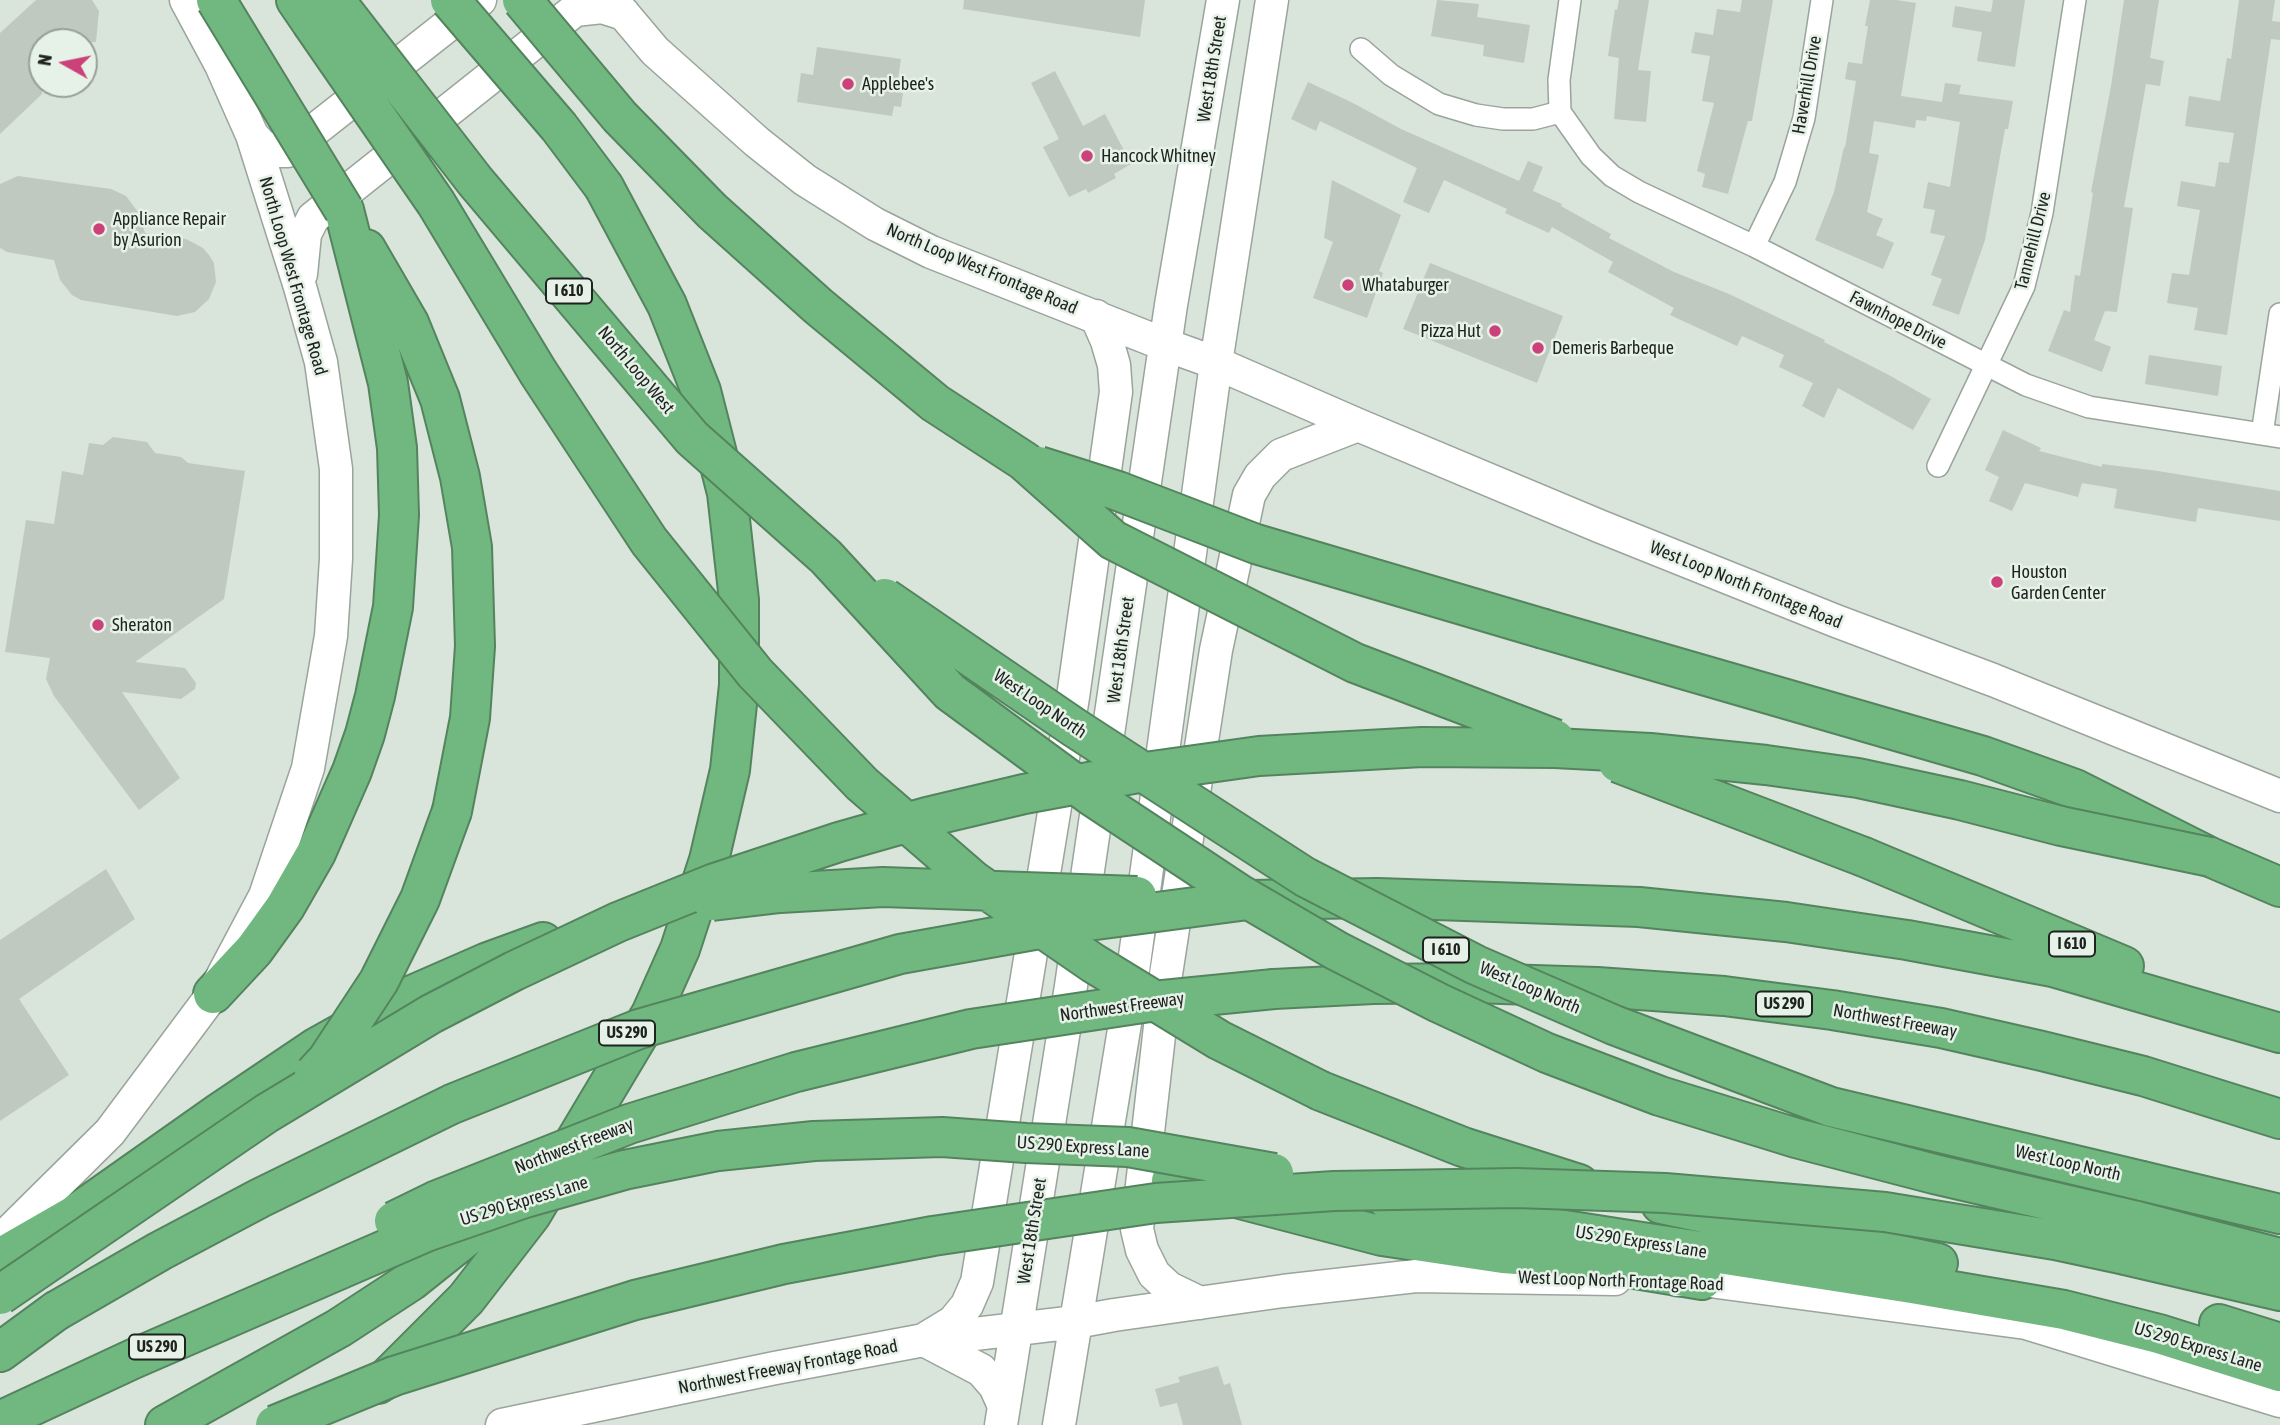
<!DOCTYPE html>
<html>
<head>
<meta charset="utf-8">
<style>
  body { margin:0 }
  #map { position:relative; width:2280px; height:1425px; overflow:hidden; background:#d9e4db; font-family:"Asap Condensed",sans-serif }
  canvas { display:block }
  .north { position:absolute; left:28px; top:28px; width:70px; height:70px; box-sizing:border-box; background:#e6f1e8; border:2px solid #969f98; border-radius:50%; rotate:279deg; font-size:19px; font-weight:700; line-height:28px; text-align:center; color:#1f2320 }
  .north::after { content:''; display:block; margin:auto; width:24px; height:32px; background:#cc4179; clip-path:polygon(50% 0,100% 100%,50% 72%,0 100%) }
</style>
</head>
<body>
<div id="map">
<canvas width="2280" height="1425"></canvas>
<div class="north">N</div>
</div>
<script>
const context = document.querySelector('canvas').getContext('2d');
context.lineJoin = 'round';
function fill(path, color) {
  context.fillStyle = color;
  context.fill(path, 'evenodd');
}
function poly(rows) {
  const path = new Path2D();
  for (const r of rows) {
    path.moveTo(r[0], r[1]);
    for (let i = 2; i < r.length; i += 2) path.lineTo(r[i], r[i + 1]);
  }
  return path;
}
function stroke(path, color, width, dash) {
  context.strokeStyle = color;
  context.lineWidth = width;
  context.lineCap = dash ? 'butt' : 'round';
  context.setLineDash(dash || []);
  context.stroke(path);
}
function drawText(font, color, halo, rows, align = 'center') {
  context.font = font + ' "Asap Condensed",sans-serif';
  context.lineWidth = 5;
  context.setLineDash([]);
  context.textBaseline = 'middle';
  context.strokeStyle = halo;
  context.fillStyle = color;
  for (const [text, x, y, turn = 0] of rows) {
    context.save();
    context.translate(x, y);
    context.rotate((+turn || 0) * Math.PI / 180);
    context.textAlign = isNaN(turn) ? turn : align;
    if (halo) context.strokeText(text, 0, 0);
    context.fillText(text, 0, 0);
    context.restore();
  }
}
fill(poly([
  [36,0,92,0,99,11,96,42,42,42,42,94,0,134,0,33],
  [964,0,1145,0,1140,37,963,9],
  [1437,0,1479,4,1477,17,1530,25,1524,63,1483,56,1484,45,1431,36],
  [1619,0,1649,0,1638,70,1651,71,1646,122,1614,119,1619,58,1608,56,1615,9,1617,10],
  [1742,0,1773,0,1752,121,1748,121,1728,194,1702,187,1705,174,1697,171,1714,103,1702,101,1710,56,1691,53,1695,32,1713,35,1717,9,1740,12],
  [1870,0,1896,0,1916,3,1901,96,1942,102,1945,83,1961,85,1959,94,2013,101,2008,129,2005,129,1985,240,1959,315,1932,305,1942,279,1931,275,1945,236,1930,233,1935,210,1923,208,1928,182,1950,187,1960,122,1927,116,1926,121,1916,120,1915,128,1874,121,1869,153,1879,155,1867,212,1883,219,1876,235,1894,243,1883,269,1815,240,1834,192,1844,147,1845,148,1856,81,1845,79,1848,62,1862,64,1868,26,1865,26],
  [1993,0,2025,0,2015,67,1977,61,1982,32,1952,27,1955,6,1991,12],
  [2124,0,2159,0,2150,58,2164,61,2160,86,2146,84,2124,207,2133,208,2117,312,2105,311,2094,340,2111,347,2102,372,2048,351,2064,310,2070,312,2075,275,2080,276,2093,193,2091,192,2111,86],
  [2239,0,2275,0,2272,21,2280,22,2280,40,2271,39,2227,335,2194,330,2198,308,2167,303,2172,273,2189,275,2200,210,2177,206,2181,181,2215,187,2219,162,2229,163,2234,133,2185,126,2189,96,2220,101,2227,58,2231,59],
  [817,47,901,59,896,92,903,93,901,107,894,106,892,116,797,102,801,73,813,75],
  [1055,71,1083,126,1105,114,1131,164,1114,174,1116,178,1088,193,1086,189,1069,197,1043,147,1059,139,1031,83],
  [1308,82,1351,102,1401,129,1519,181,1528,161,1543,167,1533,191,1562,204,1561,206,1611,234,1609,238,1674,272,1729,294,1825,340,1824,342,1887,374,1931,399,1913,430,1838,388,1824,418,1802,406,1813,383,1779,367,1784,355,1742,336,1737,346,1670,315,1674,308,1608,272,1613,262,1552,227,1549,233,1505,213,1507,209,1444,180,1429,213,1403,202,1417,168,1320,121,1316,131,1291,119],
  [18,176,111,189,126,196,138,212,145,233,186,239,203,248,209,255,214,263,216,282,209,299,195,312,177,316,81,300,72,295,60,280,54,260,7,252,0,248,0,184],
  [1332,180,1401,215,1379,271,1383,273,1367,318,1313,298,1333,242,1324,238],
  [1430,263,1563,316,1537,383,1403,329],
  [2149,355,2222,366,2218,396,2145,384],
  [2003,430,2041,448,2039,451,2102,467,2102,464,2158,471,2280,491,2280,521,2198,508,2196,522,2114,508,2117,489,2082,483,2078,497,2025,483,2012,511,1989,501,1999,477,1985,470],
  [113,437,147,442,155,453,181,457,188,463,245,471,224,599,135,662,185,668,196,683,195,689,181,699,122,692,180,778,139,810,54,696,46,679,50,658,5,652,26,520,54,524,62,471,83,475,89,443,103,445],
  [106,869,135,919,19,999,69,1075,0,1121,0,940],
  [1218,1366,1224,1385,1230,1383,1242,1425,1183,1425,1177,1403,1160,1407,1155,1389,1180,1382,1178,1377]
]), '#bfc9c0');
const street = poly([
  [1361,49,1391,75,1439,104,1476,115,1503,119,1533,119,1560,112],
  [1560,112,1591,156,1612,176,1639,192,1754,246,2026,385,2089,407,2280,437],
  [1560,112,1559,80,1570,0],
  [1754,246,1785,182,1804,118,1822,0],
  [2262,434,2280,314],
  [1938,466,2024,286,2042,213,2075,0]
]);
const secondary = poly([
  [612,0,655,51,757,142,805,180,875,224,931,252,1166,345,1216,363,1358,425,1599,526,1836,621,1993,680,2280,796],
  [252,135,262,146,275,151,288,151,480,0],
  [301,274,305,234,313,218,575,10,602,7,624,14],
  [0,1241,110,1132,213,994,265,896,308,768,331,636,336,559,336,469,321,362,300,287,252,135,221,65,186,0],
  [1677,1280,1702,1280,2026,1323,2280,1401],
  [1200,1303,1169,1288,1154,1274,1142,1250,1137,1229,1166,974,1216,650,1249,495,1260,476,1281,455,1358,425],
  [925,1339,953,1322,967,1305,977,1282,1073,697,1116,392,1114,365,1107,341,1096,316],
  [924,1340,981,1370,995,1386,1004,1406],
  [502,1425,775,1368,924,1340,1076,1322,1114,1315,1283,1291,1416,1276,1615,1279],
  [1001,1425,1071,986,1171,305,1223,0],
  [1059,1425,1130,993,1216,363,1272,0]
]);
const highway = poly([
  [296,0,311,22],
  [366,249,409,323,440,399,460,477,472,547,475,646,470,718,452,811],
  [1544,629,1983,756,2075,789,2210,857,2280,887],
  [1864,857,2124,966],
  [1248,900,1378,898,1639,907,1786,922,1907,940,2053,967,2280,1033],
  [1274,989,1373,984,1471,983,1597,987,1724,996,1832,1010,1941,1028,2042,1051,2143,1076,2280,1119],
  [213,994,254,950,285,907,316,853,352,771,365,734,375,696,393,607,399,515,397,448,388,383,344,210],
  [1321,1091,1463,1147,1579,1184],
  [1171,1181,1382,1236,1503,1254,1574,1259,1702,1280],
  [2142,1181,2280,1214],
  [1387,1199,1494,1219,1912,1284,2064,1310,2159,1334,2280,1372],
  [1661,1204,1938,1263],
  [2133,1220,2280,1258],
  [2125,1255,2280,1291],
  [0,1258,73,1216,219,1113,317,1047,401,1000,488,962,543,942],
  [2219,1324,2280,1343],
  [0,1352,56,1311],
  [378,1384,387,1378,466,1299,531,1215,651,1014,680,949,709,860,730,770,739,685,739,600,727,493,701,391,667,305,604,187],
  [165,1425,339,1328,411,1281,480,1226,500,1206]
]);
stroke(street, '#9aa49c', 24);
stroke(secondary, '#9aa49c', 35);
stroke(highway, '#54845e', 42);
stroke(street, '#fff', 21);
stroke(secondary, '#fff', 32);
stroke(highway, '#71b880', 38);
const highwayBridge = poly([
  [216,0,344,210],
  [450,0,559,127,604,187],
  [522,0,620,117,712,211,818,306,935,403,1024,461,1113,540,1355,663,1555,739],
  [337,3,475,181,692,438,826,557,950,692,1093,797,1241,895,1337,951,1439,1003,1547,1053,1660,1096,1796,1138,1934,1174,2133,1220],
  [311,22,436,203,538,372,649,541,755,673,862,784,974,881,1093,963,1219,1040,1321,1091],
  [1039,466,1118,491,1256,544,1544,629],
  [885,598,1075,728,1305,877,1476,965,1614,1025,1831,1107,2142,1181],
  [1618,763,1864,857],
  [712,901,780,893,883,887,1137,896],
  [314,1074,327,1060,379,981,420,899,452,811],
  [394,1221,435,1201,629,1124,796,1072,971,1029,1163,1000,1274,989],
  [0,1295,267,1113,431,1014,514,971,618,922,715,883,839,842,927,817,1024,794,1138,773,1259,756,1422,747,1555,748,1650,753,1766,765,1858,778,1960,800,2061,826,2210,857],
  [56,1311,160,1251,260,1198,452,1104,639,1029,900,954,1073,923,1248,900],
  [0,1421,133,1359,426,1232,525,1198,624,1170,718,1151,814,1141,942,1137,1026,1143,1128,1147,1274,1173],
  [275,1425,394,1376,635,1300,784,1264,933,1236,1156,1203,1334,1191,1516,1188,1665,1193,1885,1212,2055,1240,2125,1255]
]);
stroke(highwayBridge, '#54845e', 42, []);
stroke(highwayBridge, '#71b880', 38);
for (const [x, y, r, color] of [
  [848,84,7,"#cc4179"],
  [1087,156,7,"#cc4179"],
  [99,229,7,"#cc4179"],
  [1348,285,7,"#cc4179"],
  [1495,331,7,"#cc4179"],
  [1538,348,7,"#cc4179"],
  [1997,582,7,"#cc4179"],
  [98,625,7,"#cc4179"]
]) {
  const dot = new Path2D();
  dot.arc(x, y, r, 0, 2 * Math.PI);
  context.fillStyle = color;
  context.fill(dot);
  stroke(dot, '#e6f1e8', 2.5);
}
for (const [x, y, w] of [
  [569,291,46],
  [2072,944,46],
  [1446,950,46],
  [1784,1004,56],
  [627,1033,56],
  [157,1347,56]
]) {
  const box = new Path2D();
  box.roundRect(x - w / 2, y - 12.5, w, 25, 5);
  context.fillStyle = '#e6f1e8';
  context.fill(box);
  stroke(box, '#1f2320', 2);
}
drawText('bold 16px', '#1f2320', null, [
  ["I 610",569,291],
  ["I 610",2072,944],
  ["I 610",1446,950],
  ["US 290",1784,1004],
  ["US 290",627,1033],
  ["US 290",157,1347]
]);
drawText('18px', '#1f2320', '#e6f1e8', [
  ["West 18th Street",1212,69,-81],
  ["Haverhill Drive",1807,85,-80],
  ["Tannehill Drive",2033,241,-76],
  ["North Loop West Frontage Road",982,269,23],
  ["North Loop West Frontage Road",293,276,74],
  ["Fawnhope Drive",1898,320,27],
  ["North Loop West",636,370,50],
  ["West Loop North Frontage Road",1746,585,22],
  ["West 18th Street",1121,650,-82],
  ["West Loop North",1040,704,34],
  ["West Loop North",1530,988,23],
  ["Northwest Freeway",1122,1007,-8],
  ["Northwest Freeway",1895,1021,10],
  ["Northwest Freeway",574,1146,-21],
  ["US 290 Express Lane",1083,1147,4],
  ["West Loop North",2068,1163,13],
  ["US 290 Express Lane",524,1201,-17],
  ["West 18th Street",1032,1231,-81],
  ["US 290 Express Lane",1641,1242,9],
  ["West Loop North Frontage Road",1621,1281,2],
  ["US 290 Express Lane",2198,1347,17],
  ["Northwest Freeway Frontage Road",788,1367,-11]
]);
drawText('18px', '#1f2320', '#e6f1e8', [
  ["Applebee's",862,84],
  ["Hancock Whitney",1101,156],
  ["Appliance Repair",113,219],
  ["by Asurion",113,240],
  ["Whataburger",1362,285],
  ["Pizza Hut",1481,331,"right"],
  ["Demeris Barbeque",1552,348],
  ["Houston",2011,572],
  ["Garden Center",2011,593],
  ["Sheraton",112,625]
], 'left');
</script>
</body>
</html>
